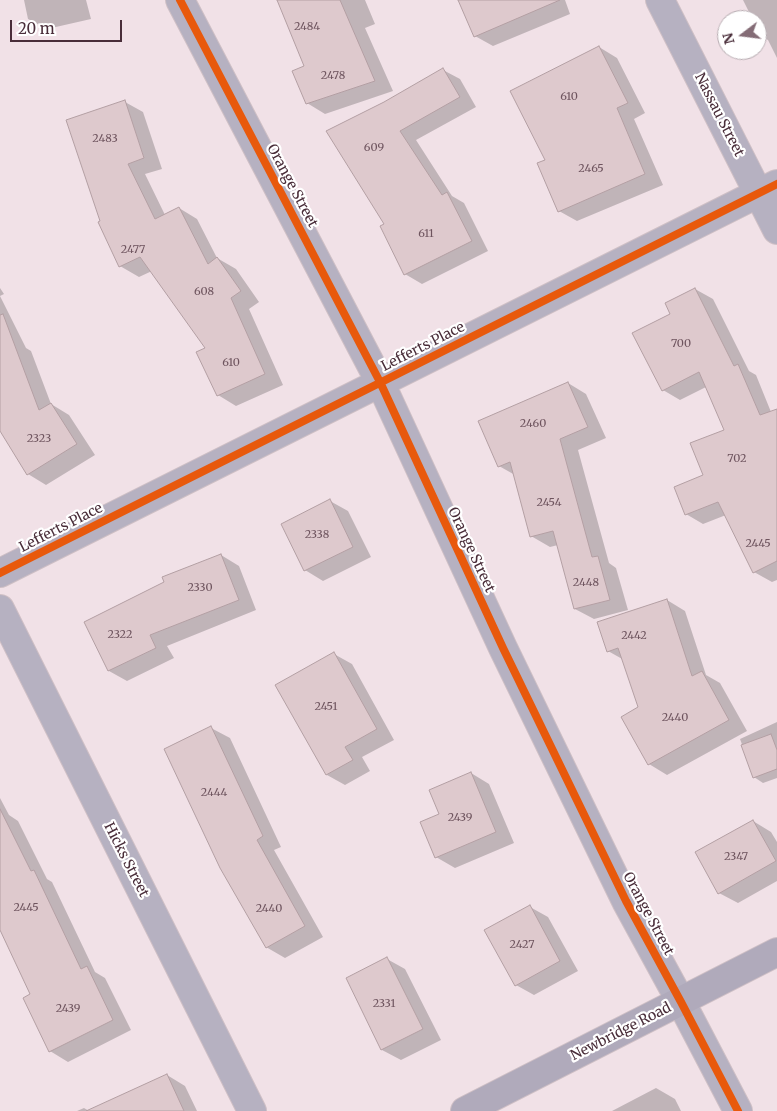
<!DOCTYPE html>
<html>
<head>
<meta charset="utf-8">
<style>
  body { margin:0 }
  #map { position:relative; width:777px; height:1111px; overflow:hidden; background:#f1e1e7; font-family:Merriweather,serif }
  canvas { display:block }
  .north { position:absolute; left:717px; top:10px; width:50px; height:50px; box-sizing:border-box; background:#fff; border:1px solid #b6abb0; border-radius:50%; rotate:255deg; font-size:14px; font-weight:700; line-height:20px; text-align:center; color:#492d39 }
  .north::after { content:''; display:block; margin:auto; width:18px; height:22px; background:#846c76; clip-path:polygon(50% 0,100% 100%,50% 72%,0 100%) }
  .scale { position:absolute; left:10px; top:20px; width:112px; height:22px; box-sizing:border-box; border:2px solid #492d39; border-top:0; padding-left:6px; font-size:15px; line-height:18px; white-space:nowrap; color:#492d39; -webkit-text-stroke:4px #fff; paint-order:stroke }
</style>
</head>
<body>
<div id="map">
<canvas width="777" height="1111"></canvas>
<div class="north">N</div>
<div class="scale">20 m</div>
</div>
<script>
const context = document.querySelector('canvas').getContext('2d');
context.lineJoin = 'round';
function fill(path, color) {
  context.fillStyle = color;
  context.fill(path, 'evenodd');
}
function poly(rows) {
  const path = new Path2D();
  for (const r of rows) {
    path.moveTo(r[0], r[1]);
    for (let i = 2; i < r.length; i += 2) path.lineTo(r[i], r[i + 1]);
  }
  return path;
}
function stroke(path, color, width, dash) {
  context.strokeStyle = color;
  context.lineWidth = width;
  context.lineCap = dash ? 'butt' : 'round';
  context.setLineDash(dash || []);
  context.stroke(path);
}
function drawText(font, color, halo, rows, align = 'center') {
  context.font = font + ' Merriweather,serif';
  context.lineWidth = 4.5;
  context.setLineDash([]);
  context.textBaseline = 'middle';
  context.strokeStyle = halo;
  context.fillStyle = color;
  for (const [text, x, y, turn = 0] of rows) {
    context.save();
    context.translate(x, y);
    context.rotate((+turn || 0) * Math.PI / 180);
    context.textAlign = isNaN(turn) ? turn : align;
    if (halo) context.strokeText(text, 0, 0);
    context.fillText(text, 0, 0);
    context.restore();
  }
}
fill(poly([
  [24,0,86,0,91,19,47,29,28,19],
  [278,0,365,0,375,24,365,28,393,91,325,114,307,103,306,66],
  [460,0,565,0,570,14,493,46,475,36],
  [743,0,777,0,777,58,768,40,760,35,757,29,757,20,753,20],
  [599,47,617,58,645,113,634,119,663,185,577,221,559,211,547,160],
  [443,70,460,79,476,107,416,140,452,196,464,203,488,251,422,284,405,274,385,225,385,103],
  [125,102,143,112,162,169,145,174,165,215,179,208,197,219,217,258,236,269,259,302,249,309,283,385,236,406,218,395,207,348,152,271,139,277,120,266,99,223,102,222],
  [0,288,4,294,0,296,26,348,31,351,51,404,69,415,95,455,46,485,28,474,0,429],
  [695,289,713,299,749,371,756,375,771,412,777,410,777,580,772,582,754,572,726,515,703,524,686,514,726,430,706,387,680,400,663,390,672,314],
  [568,383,586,394,606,438,578,450,609,563,616,568,628,610,594,619,575,609,558,545,550,547,531,536,515,475,499,466],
  [330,501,348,511,371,557,323,581,305,570],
  [221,555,239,566,256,610,167,646,174,658,127,681,109,671,166,582],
  [667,600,685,611,706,675,720,683,747,731,667,775,649,764,640,707,624,660,608,651],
  [334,654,352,664,394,740,362,757,370,771,345,785,327,775],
  [777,722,777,778,763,783,754,777,740,739],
  [211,728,230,738,281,847,274,850,323,937,285,958,266,947],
  [471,773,489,784,514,843,455,868,436,857,441,815],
  [0,798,9,815,18,821,47,879,52,882,95,972,105,978,131,1030,68,1062,50,1051,32,995,0,927],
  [753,821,771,832,777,842,777,881,738,903,719,893],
  [530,907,548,917,578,971,534,995,516,985],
  [387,959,405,969,441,1040,401,1060,382,1050,348,978],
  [167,1075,185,1086,197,1111,77,1111,84,1108,89,1111],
  [656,1088,675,1099,681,1111,612,1111]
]), '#0003');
const building = poly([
  [277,0,340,0,375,81,306,104,292,71,304,66,277,0],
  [458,0,560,0,474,37,458,0],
  [599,46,628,103,617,108,645,174,558,212,537,163,545,160,510,91,599,46],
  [443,68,460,97,400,131,442,195,447,192,472,241,404,275,380,226,384,224,326,131,384,102,443,68],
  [125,100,144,158,128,164,155,219,179,207,208,264,217,257,241,291,231,298,265,374,217,396,196,352,205,348,140,257,119,267,98,222,100,221,66,120,125,100],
  [695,288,734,366,738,364,760,415,777,409,777,561,753,573,718,502,685,515,674,487,703,475,690,443,724,430,699,372,662,391,632,333,670,314,665,303,695,288],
  [3,314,39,410,51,403,77,444,27,475,0,431,0,315,3,314],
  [568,382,588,427,560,439,592,557,598,556,610,600,574,609,553,531,530,537,510,462,498,467,478,421,568,382],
  [330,499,353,547,304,571,281,524,330,499],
  [221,554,239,600,150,635,156,648,108,671,84,622,164,582,162,577,221,554],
  [667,599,692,676,702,671,729,720,648,765,621,717,638,707,618,648,607,652,597,622,667,599],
  [334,652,377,729,345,747,353,760,326,775,275,685,334,652],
  [211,726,263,836,257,840,305,926,266,948,220,868,164,749,211,726],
  [771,734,777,750,777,769,753,778,741,745,771,734],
  [471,772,496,832,435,858,420,822,439,814,429,790,471,772],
  [0,809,31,871,34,870,81,969,87,966,113,1020,49,1052,23,998,30,994,0,930,0,809],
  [753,820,776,861,718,894,695,852,753,820],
  [530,905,560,961,515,986,484,930,530,905],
  [387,957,423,1029,381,1050,346,978,387,957],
  [167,1074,184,1111,86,1111,167,1074]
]);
fill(building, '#dec9cd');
stroke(building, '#b39fa3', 1);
const street = poly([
  [180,0,380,382,503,648,626,901,681,1002,738,1111],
  [660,0,777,230],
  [0,573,777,184],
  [0,609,252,1111]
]);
const primary = poly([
  [465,1111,777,952]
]);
stroke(street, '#cebfc5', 30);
stroke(primary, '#cebfc5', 30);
stroke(street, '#b6b1c1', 28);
stroke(primary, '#b0aabb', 28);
stroke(poly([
  [180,0,380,382,503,648,626,901,681,1002,738,1111],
  [0,573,777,184]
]), '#e8590c', 8);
drawText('11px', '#6e545e', null, [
  ["2484",307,27],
  ["2478",333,76],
  ["610",569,97],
  ["2483",105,139],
  ["609",374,148],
  ["2465",591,169],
  ["611",426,234],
  ["2477",133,250],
  ["608",204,292],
  ["700",681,344],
  ["610",231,363],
  ["2460",533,424],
  ["2323",39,439],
  ["702",737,459],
  ["2454",549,503],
  ["2338",317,535],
  ["2445",758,544],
  ["2448",586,583],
  ["2330",200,588],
  ["2322",120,635],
  ["2442",634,636],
  ["2451",326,707],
  ["2440",675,718],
  ["2444",214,793],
  ["2439",460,818],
  ["2347",736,857],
  ["2445",26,908],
  ["2440",269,909],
  ["2427",522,945],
  ["2331",384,1004],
  ["2439",68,1009]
]);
drawText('14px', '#492d39', '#fff', [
  ["Nassau Street",719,115,63],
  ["Orange Street",292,186,62],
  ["Lefferts Place",423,347,-27],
  ["Lefferts Place",61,528,-27],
  ["Orange Street",471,550,65],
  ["Hicks Street",126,860,63],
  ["Orange Street",648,914,62],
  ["Newbridge Road",621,1032,-27]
]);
</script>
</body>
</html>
